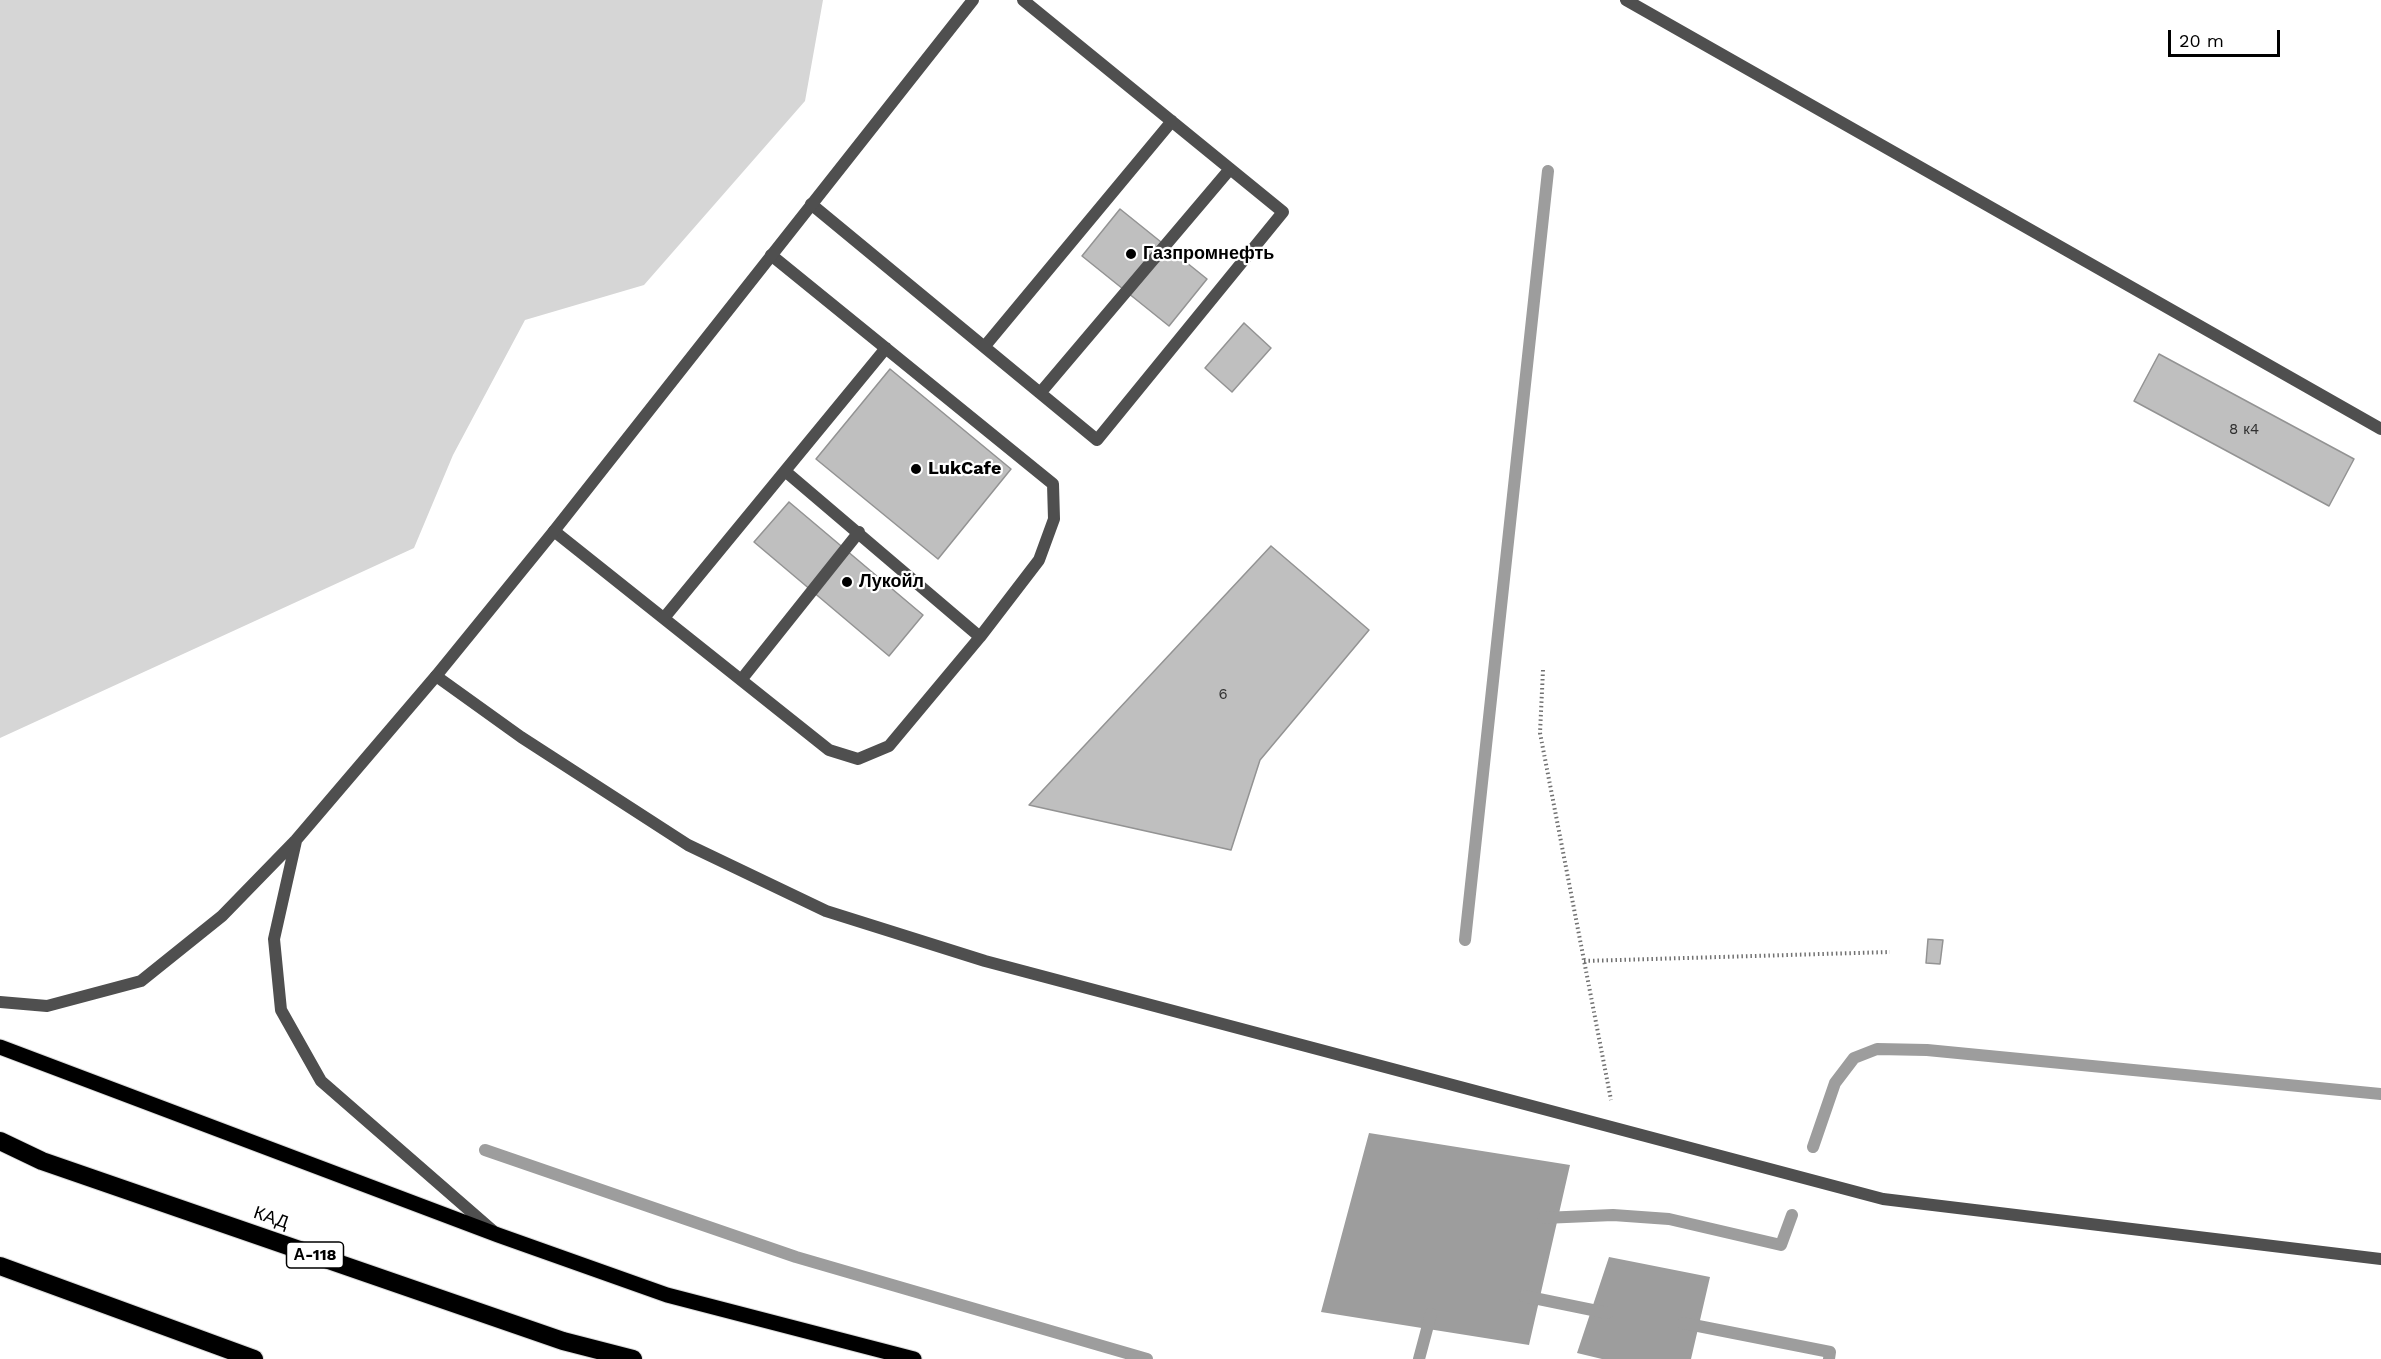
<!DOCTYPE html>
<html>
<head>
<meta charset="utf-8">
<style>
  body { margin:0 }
  #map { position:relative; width:2381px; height:1359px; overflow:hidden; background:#fff; font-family:"Work Sans",sans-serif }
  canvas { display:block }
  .scale { position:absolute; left:2168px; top:30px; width:112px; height:27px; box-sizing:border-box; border:3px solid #000; border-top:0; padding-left:8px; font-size:18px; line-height:21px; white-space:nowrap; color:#000; -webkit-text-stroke:4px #fff; paint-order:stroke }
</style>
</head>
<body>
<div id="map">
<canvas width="2381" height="1359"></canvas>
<div class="scale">20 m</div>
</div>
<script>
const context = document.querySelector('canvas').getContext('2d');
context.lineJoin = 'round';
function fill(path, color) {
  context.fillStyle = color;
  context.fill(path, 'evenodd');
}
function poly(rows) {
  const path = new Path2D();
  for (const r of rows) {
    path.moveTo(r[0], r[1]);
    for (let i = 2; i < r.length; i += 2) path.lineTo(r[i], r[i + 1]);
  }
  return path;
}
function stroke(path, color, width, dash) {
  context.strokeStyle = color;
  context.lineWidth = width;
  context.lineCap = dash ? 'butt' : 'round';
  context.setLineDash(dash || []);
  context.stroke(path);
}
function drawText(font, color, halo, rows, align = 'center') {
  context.font = font + ' "Work Sans",sans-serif';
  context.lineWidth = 4.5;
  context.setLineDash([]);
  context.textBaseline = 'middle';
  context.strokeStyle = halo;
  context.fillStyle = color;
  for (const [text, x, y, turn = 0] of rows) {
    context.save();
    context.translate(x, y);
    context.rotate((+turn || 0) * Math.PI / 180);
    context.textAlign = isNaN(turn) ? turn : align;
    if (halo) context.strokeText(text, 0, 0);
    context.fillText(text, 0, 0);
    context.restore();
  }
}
fill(poly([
  [0,0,823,0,805,101,644,285,525,320,453,455,414,548,0,738]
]), '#d6d6d6');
fill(poly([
  [1369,1133,1570,1165,1529,1345,1321,1312],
  [1609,1257,1710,1277,1691,1359,1602,1359,1577,1353]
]), '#9d9d9d');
stroke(poly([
  [1465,940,1548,171],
  [1813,1147,1835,1083,1854,1058,1877,1049,1927,1050,2381,1094],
  [485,1150,796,1257,1147,1359],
  [1543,1218,1613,1215,1669,1219,1781,1245,1792,1215],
  [1524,1296,1607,1313],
  [1683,1323,1830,1352,1829,1359],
  [1419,1359,1431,1314]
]), '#9d9d9d', 12);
const building = poly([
  [1120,209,1207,279,1169,326,1082,256,1120,209],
  [1244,323,1271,348,1232,392,1205,368,1244,323],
  [2159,354,2354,459,2329,506,2134,401,2159,354],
  [890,369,1011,469,938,559,816,459,890,369],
  [789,502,923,615,889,656,754,542,789,502],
  [1271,546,1369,630,1260,760,1231,850,1029,805,1271,546],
  [1928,939,1943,940,1940,964,1926,963,1928,939]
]);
fill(building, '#bfbfbf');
stroke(building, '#939393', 1.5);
const primary = poly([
  [0,1047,498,1235,667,1295,914,1359]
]);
const highway = poly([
  [0,1141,42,1161,563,1341,633,1359],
  [0,1266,254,1359]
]);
stroke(primary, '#dbdbdb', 17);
stroke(highway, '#dbdbdb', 20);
stroke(poly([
  [1543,670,1540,733,1611,1100],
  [1584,961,1890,952]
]), '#717171', 4, [1.5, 3]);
stroke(poly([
  [1626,0,2381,429],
  [811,204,1097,440,1283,212,1023,0],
  [985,346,1172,121],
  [1041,392,1230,169],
  [785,471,980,637],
  [554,531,829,750,858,759,889,746,980,637,1039,560,1054,519,1053,484,771,255],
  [664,618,886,348],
  [436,676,521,737,688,845,826,911,985,961,1883,1199,2381,1259],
  [741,680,859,532]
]), '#4f4f4f', 12);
stroke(poly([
  [296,841,274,939,281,1010,321,1081,492,1230],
  [0,1002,47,1006,141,981,222,916,296,840,436,676,554,531,973,0]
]), '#4f4f4f', 12);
stroke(primary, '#000', 15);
stroke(highway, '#000', 18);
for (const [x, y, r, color] of [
  [1131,254,6,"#000"],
  [916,469,6,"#000"],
  [847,582,6,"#000"]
]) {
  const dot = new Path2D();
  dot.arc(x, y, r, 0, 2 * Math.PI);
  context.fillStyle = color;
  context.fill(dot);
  stroke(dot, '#fff', 2);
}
drawText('15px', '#303030', null, [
  ["8 к4",2244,430],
  ["6",1223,695]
]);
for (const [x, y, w] of [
  [315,1255,57]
]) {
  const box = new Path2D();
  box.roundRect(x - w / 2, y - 13, w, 26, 4.5);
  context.fillStyle = '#fff';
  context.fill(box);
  stroke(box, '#000', 1.5);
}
drawText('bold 16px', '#000', null, [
  ["А-118",315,1255]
]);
drawText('bold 18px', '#000', '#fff', [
  ["Газпромнефть",1143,254],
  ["LukCafe",928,469],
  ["Лукойл",859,582]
], 'left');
drawText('18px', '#000', '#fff', [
  ["КАД",271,1218,19]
]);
</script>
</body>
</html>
